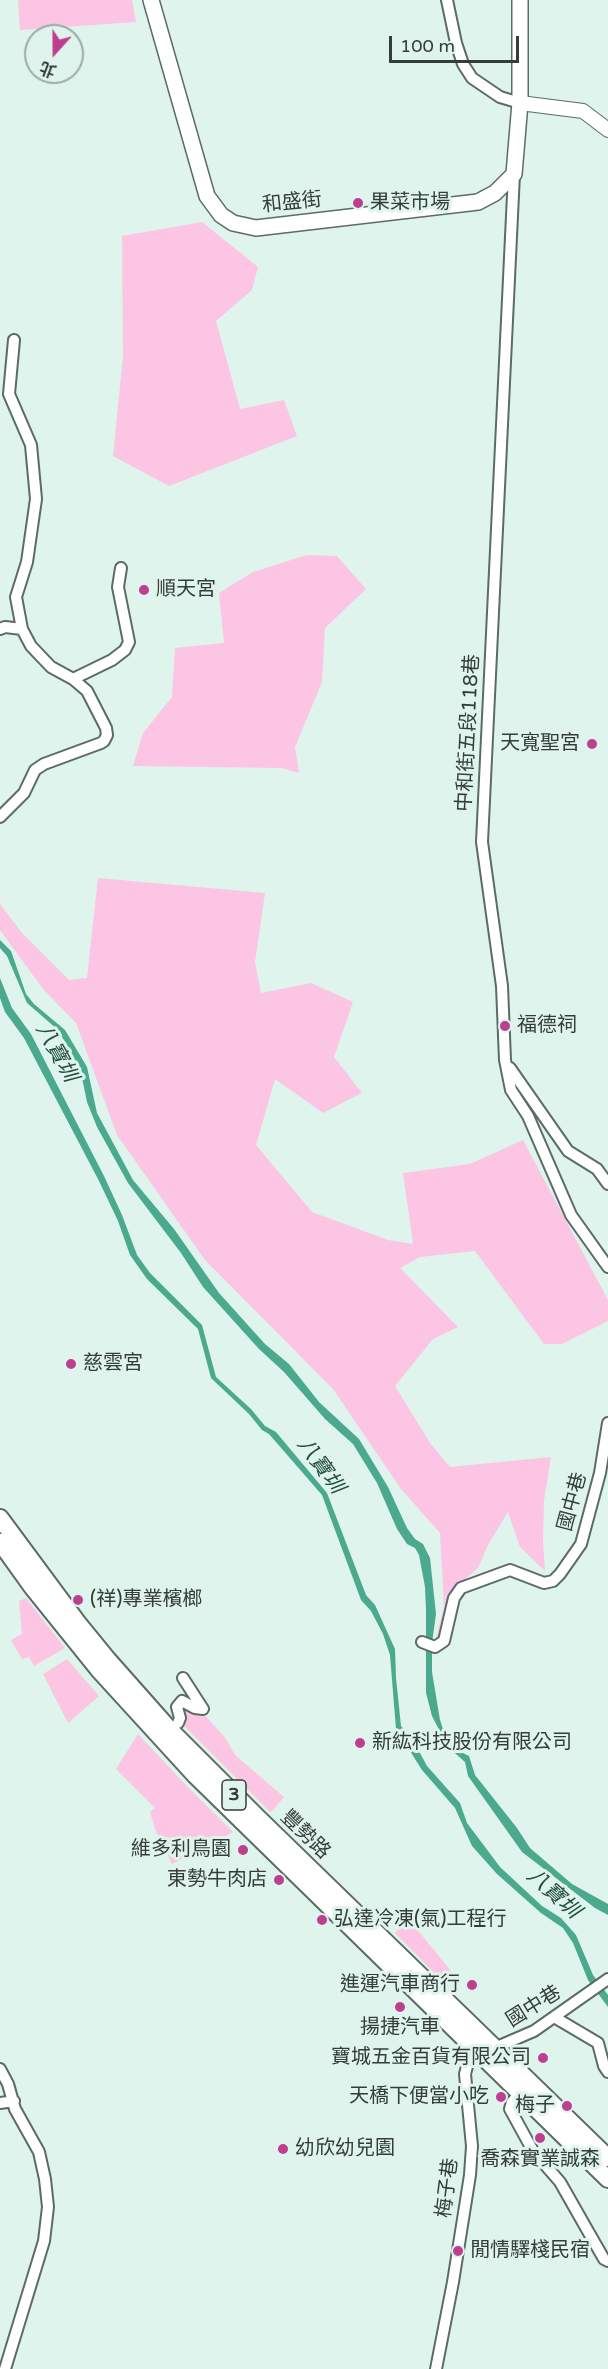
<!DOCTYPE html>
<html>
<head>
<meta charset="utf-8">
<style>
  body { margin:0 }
  #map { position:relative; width:608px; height:2369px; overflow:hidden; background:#dff4ec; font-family:"Varela Round","Noto Sans TC",sans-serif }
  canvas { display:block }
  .north { position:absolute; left:24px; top:24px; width:60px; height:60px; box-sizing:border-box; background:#dff4ec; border:2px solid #9baba5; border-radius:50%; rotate:201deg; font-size:16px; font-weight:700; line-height:24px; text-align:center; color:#353d3a }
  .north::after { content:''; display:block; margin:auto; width:21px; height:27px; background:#bd4090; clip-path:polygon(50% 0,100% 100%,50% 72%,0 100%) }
  .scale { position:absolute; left:389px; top:36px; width:130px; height:27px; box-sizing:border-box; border:3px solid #353d3a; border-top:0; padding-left:8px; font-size:18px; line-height:21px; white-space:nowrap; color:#353d3a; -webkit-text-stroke:4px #dff4ec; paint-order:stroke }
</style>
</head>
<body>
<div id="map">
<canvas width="608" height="2369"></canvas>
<div class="north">北</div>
<div class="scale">100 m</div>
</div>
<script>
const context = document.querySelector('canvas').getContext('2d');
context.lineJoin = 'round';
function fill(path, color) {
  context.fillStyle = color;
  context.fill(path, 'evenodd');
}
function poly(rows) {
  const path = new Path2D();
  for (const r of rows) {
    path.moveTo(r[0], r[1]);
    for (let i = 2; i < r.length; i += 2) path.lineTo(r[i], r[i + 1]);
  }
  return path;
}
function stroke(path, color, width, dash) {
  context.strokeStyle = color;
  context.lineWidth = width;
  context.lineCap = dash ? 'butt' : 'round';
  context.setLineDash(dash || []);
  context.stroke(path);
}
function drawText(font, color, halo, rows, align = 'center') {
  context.font = font + ' "Varela Round","Noto Sans TC",sans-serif';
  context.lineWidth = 6;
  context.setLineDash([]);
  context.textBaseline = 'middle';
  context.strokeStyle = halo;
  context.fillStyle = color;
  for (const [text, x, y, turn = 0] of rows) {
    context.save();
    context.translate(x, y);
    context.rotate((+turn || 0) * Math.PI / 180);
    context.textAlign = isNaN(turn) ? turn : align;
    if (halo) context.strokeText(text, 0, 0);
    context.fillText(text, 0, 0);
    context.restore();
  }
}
fill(poly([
  [18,0,132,0,136,22,20,30],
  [202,222,258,267,252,290,216,321,240,409,284,400,297,436,169,486,113,456,123,357,122,236],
  [307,555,337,556,366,589,325,628,322,682,295,747,299,773,282,768,133,766,143,733,172,697,175,648,224,643,219,593,253,572],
  [98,878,265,893,255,962,261,993,311,983,353,1002,334,1057,362,1093,323,1113,275,1079,256,1145,312,1212,388,1240,413,1244,403,1173,470,1164,523,1140,608,1300,608,1321,562,1344,544,1344,475,1251,420,1257,400,1268,458,1327,433,1339,395,1386,430,1443,450,1467,551,1457,544,1500,543,1543,545,1571,520,1547,508,1512,488,1545,478,1568,452,1591,441,1635,436,1639,444,1606,440,1533,401,1489,333,1389,205,1260,117,1135,76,1023,43,989,0,930,0,904,22,933,69,980,87,978],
  [26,1598,65,1648,34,1666,29,1657,22,1659,11,1640,22,1634,19,1601],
  [67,1659,99,1696,68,1723,43,1674],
  [182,1704,202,1712,226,1739,235,1755,284,1797,273,1810,270,1812,183,1725],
  [138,1734,184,1783,233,1832,172,1864,155,1829,150,1812,155,1808,116,1769],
  [407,1917,451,1971,440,1979,395,1933]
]), '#fcc5e3');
fill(poly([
  [0,940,11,951,26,994,34,1004,65,1030,87,1067,97,1113,133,1180,174,1229,219,1293,265,1344,289,1364,319,1402,359,1439,388,1487,407,1528,415,1539,423,1544,430,1558,436,1614,432,1643,432,1672,440,1720,444,1732,457,1750,469,1756,475,1775,517,1828,530,1848,572,1884,608,1904,608,1915,595,1908,522,1852,468,1776,465,1762,448,1747,432,1716,426,1693,426,1610,425,1587,419,1555,415,1548,407,1544,397,1529,377,1483,353,1444,325,1419,284,1372,259,1349,203,1287,181,1253,128,1183,97,1127,87,1102,81,1073,67,1045,57,1029,27,1003,7,956,0,948],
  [0,978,12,1008,31,1034,104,1176,122,1215,137,1255,150,1273,202,1325,216,1377,251,1409,265,1426,276,1432,327,1493,366,1595,375,1605,395,1649,396,1678,401,1726,414,1742,427,1766,460,1803,467,1823,500,1867,542,1906,561,1918,576,1935,593,1975,608,1995,608,2007,588,1980,573,1943,563,1928,541,1913,497,1874,472,1846,455,1808,422,1770,396,1729,390,1655,383,1634,371,1611,361,1600,322,1495,269,1434,262,1430,249,1414,211,1378,198,1329,147,1279,130,1255,118,1221,99,1181,24,1038,5,1012,0,998]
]), '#4baa8d');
const minor = poly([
  [447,0,456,43,463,64,472,78,500,97,520,103],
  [514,174,482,842,502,986,505,1060,511,1090,528,1116,571,1215,608,1267],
  [0,629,5,627,22,629],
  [73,679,112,660,125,650,129,642,118,587,121,568],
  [0,817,24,793,35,770,44,764,101,743,104,741,107,735,106,728,87,691,73,679,51,667,31,646,22,629,16,597,27,562,36,499,31,445,9,394,14,340],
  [510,1068,568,1151,597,1169,608,1184],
  [422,1642,435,1647,444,1641,454,1598,461,1588,510,1570,544,1583,553,1581,560,1574,581,1544,600,1473,608,1423],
  [178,1723,180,1718,177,1707,182,1701,195,1708,203,1709,183,1678],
  [554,2017,598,2043,604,2066,608,2072],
  [0,2069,8,2084,15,2109,39,2152,45,2179,48,2207,44,2241,5,2369],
  [520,2093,512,2102,510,2109,533,2151,560,2182,589,2233,604,2259,608,2261],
  [0,2103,14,2101],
  [436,2369,453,2282,470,2175,472,2146,465,2074,469,2059,534,2031,608,1979]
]);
const tertiary = poly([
  [520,103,583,111,608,130]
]);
const secondary = poly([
  [151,0,207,196,221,215,233,223,256,228,478,202,495,193,514,174,520,103,520,0]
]);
const primary = poly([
  [0,1518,77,1622,108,1660,170,1730,257,1817,608,2158],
  [0,1542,33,1588,99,1670,195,1775,608,2179]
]);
stroke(minor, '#5a6c65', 14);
stroke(tertiary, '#5a6c65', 16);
stroke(secondary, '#5a6c65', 18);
stroke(primary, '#5a6c65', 20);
stroke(minor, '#fff', 10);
stroke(tertiary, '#fff', 14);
stroke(secondary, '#fff', 15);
stroke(primary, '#fff', 16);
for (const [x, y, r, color] of [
  [358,203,6,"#bd4090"],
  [144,590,6,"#bd4090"],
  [592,744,6,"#bd4090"],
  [505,1026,6,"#bd4090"],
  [71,1364,6,"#bd4090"],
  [78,1600,6,"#bd4090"],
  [360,1743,6,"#bd4090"],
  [243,1850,6,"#bd4090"],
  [279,1880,6,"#bd4090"],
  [322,1920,6,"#bd4090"],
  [472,1985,6,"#bd4090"],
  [400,2007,6,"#bd4090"],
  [543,2058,6,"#bd4090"],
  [501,2097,6,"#bd4090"],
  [567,2106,6,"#bd4090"],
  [540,2138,6,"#bd4090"],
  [283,2149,6,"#bd4090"],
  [458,2251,6,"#bd4090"]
]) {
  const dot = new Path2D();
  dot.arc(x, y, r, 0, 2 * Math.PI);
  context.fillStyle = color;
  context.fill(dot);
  stroke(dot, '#dff4ec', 2);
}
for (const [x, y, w] of [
  [234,1795,24]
]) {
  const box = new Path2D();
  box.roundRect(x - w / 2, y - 15, w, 30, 4.5);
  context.fillStyle = '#dff4ec';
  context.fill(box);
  stroke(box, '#353d3a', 1.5);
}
drawText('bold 18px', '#353d3a', null, [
  ["3",234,1795]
]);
drawText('20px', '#353d3a', '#dff4ec', [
  ["和盛街",292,203,-6],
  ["中和街五段118巷",469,733,-87],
  ["國中巷",573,1502,-75],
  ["豐勢路",305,1835,44],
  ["國中巷",534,2007,-32],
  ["梅子巷",448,2188,-83]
]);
drawText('20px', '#353d3a', '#dff4ec', [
  ["果菜市場",370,203],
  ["順天宮",156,590],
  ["天寬聖宮",580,744,"right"],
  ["福德祠",517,1026],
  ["慈雲宮",83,1364],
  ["(祥)專業檳榔",90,1600],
  ["新紘科技股份有限公司",372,1743],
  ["維多利鳥園",231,1850,"right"],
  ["東勢牛肉店",267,1880,"right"],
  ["弘達冷凍(氣)工程行",334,1920],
  ["進運汽車商行",460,1985,"right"],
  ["揚捷汽車",400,2028,"center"],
  ["寶城五金百貨有限公司",531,2058,"right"],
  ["天橋下便當小吃",489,2097,"right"],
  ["梅子",555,2106,"right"],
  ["幼欣幼兒園",295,2149],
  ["喬森實業誠森",540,2160,"center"],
  ["閒情驛棧民宿",470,2251]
], 'left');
drawText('italic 21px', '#234d3f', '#dff4ec', [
  ["八寶圳",56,1053,61],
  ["八寶圳",320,1466,54],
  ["八寶圳",553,1894,42]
]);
</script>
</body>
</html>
